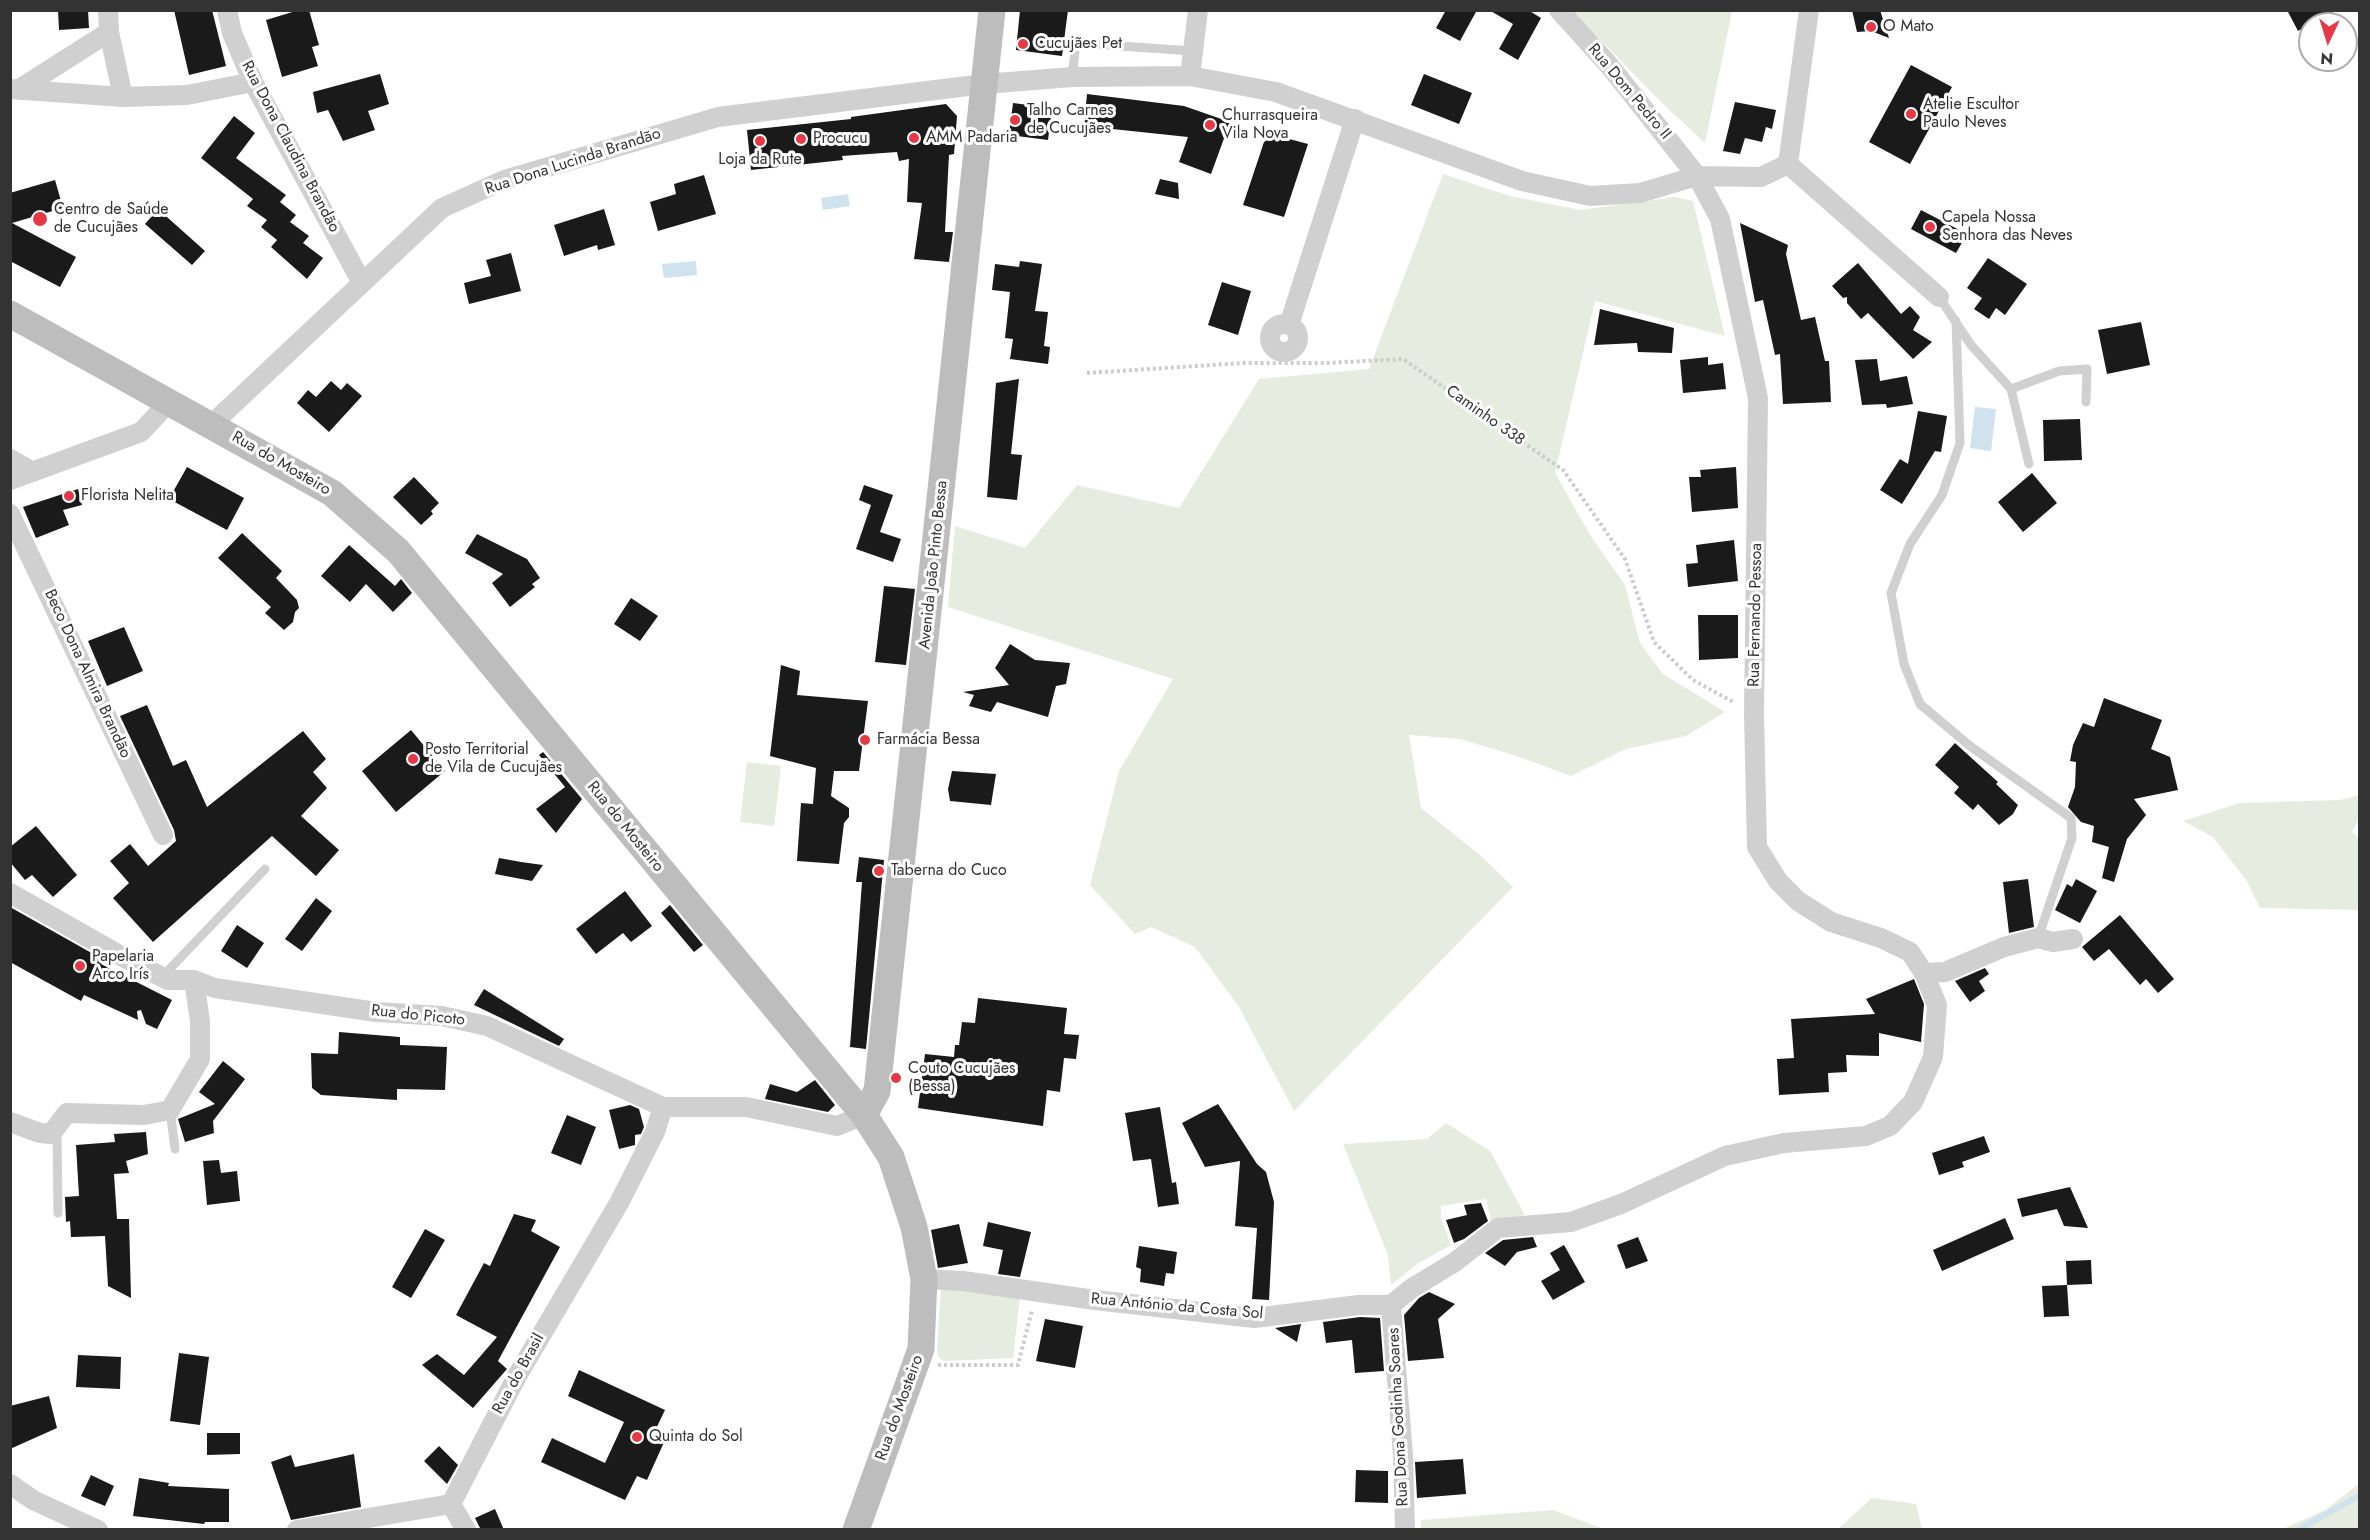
<!DOCTYPE html>
<html>
<head>
<meta charset="utf-8">
<style>
  body { margin:0 }
  #map { position:relative; width:2370px; height:1540px; overflow:hidden; background:#fff; font-family:Jost,sans-serif }
  canvas { display:block }
  .frame { position:absolute; inset:0; border:12px solid #333; pointer-events:none }
  .north { position:absolute; left:2298px; top:12px; width:60px; height:60px; box-sizing:border-box; background:#fff; border:2px solid #adadad; border-radius:50%; rotate:184deg; font-size:16px; font-weight:700; line-height:24px; text-align:center; color:#333 }
  .north::after { content:''; display:block; margin:auto; width:21px; height:27px; background:#e63946; clip-path:polygon(50% 0,100% 100%,50% 72%,0 100%) }
</style>
</head>
<body>
<div id="map">
<canvas width="2370" height="1540"></canvas>
<div class="frame"></div>
<div class="north">N</div>
</div>
<script>
const context = document.querySelector('canvas').getContext('2d');
context.lineJoin = 'round';
function fill(path, color) {
  context.fillStyle = color;
  context.fill(path, 'evenodd');
}
function poly(rows) {
  const path = new Path2D();
  for (const r of rows) {
    if (r.length === 3) {
      path.moveTo(r[0] + r[2], r[1]);
      path.arc(r[0], r[1], r[2], 0, 2 * Math.PI);
      continue;
    }
    path.moveTo(r[0], r[1]);
    for (let i = 2; i < r.length; i += 2) path.lineTo(r[i], r[i + 1]);
  }
  return path;
}
function stroke(path, color, width, dash) {
  context.strokeStyle = color;
  context.lineWidth = width;
  context.lineCap = dash ? 'butt' : 'round';
  context.setLineDash(dash || []);
  context.stroke(path);
}
function drawText(font, color, halo, rows, align = 'center') {
  context.font = font + ' Jost,sans-serif';
  context.lineWidth = 6;
  context.setLineDash([]);
  context.textBaseline = 'middle';
  context.strokeStyle = halo;
  context.fillStyle = color;
  for (const [text, x, y, turn = 0] of rows) {
    context.save();
    context.translate(x, y);
    context.rotate((+turn || 0) * Math.PI / 180);
    context.textAlign = isNaN(turn) ? turn : align;
    if (halo) context.strokeText(text, 0, 0);
    context.fillText(text, 0, 0);
    context.restore();
  }
}
fill(poly([
  [1572,11,1732,11,1705,143,1665,106],
  [1443,174,1510,196,1580,210,1675,197,1693,201,1725,336,1595,301,1555,473,1592,538,1625,585,1640,643,1663,674,1725,712,1686,736,1626,749,1571,776,1517,756,1460,739,1409,735,1421,808,1479,854,1513,887,1294,1111,1239,1007,1195,947,1151,927,1135,934,1090,885,1119,771,1173,679,948,607,955,526,1025,548,1077,485,1179,508,1259,379,1369,369],
  [747,762,781,766,774,826,740,822],
  [2359,795,2359,819,2352,832,2359,838,2359,910,2260,908,2246,880,2213,837,2183,821,2240,803,2340,800],
  [1446,1123,1490,1151,1525,1215,1491,1222,1486,1199,1441,1206,1441,1218,1451,1245,1417,1264,1391,1285,1388,1255,1343,1144,1427,1139],
  [941,1287,1020,1296,1013,1358,943,1361,938,1356,937,1349],
  [2359,1484,2359,1529,2283,1529,2325,1510],
  [1872,1498,1916,1504,1922,1529,1838,1529],
  [1553,1510,1604,1529,1421,1529,1421,1520]
]), '#e6ecdf');
fill(poly([
  [848,194,850,206,823,210,821,198],
  [696,261,697,275,664,278,662,264],
  [1975,407,1996,409,1991,451,1970,448]
]), '#cfe2ee');
stroke(poly([
  [2298,1530,2360,1495]
]), '#cfe2ee', 6);
fill(poly([
  [58,10,88,10,89,28,59,30],
  [174,10,212,10,226,66,189,75],
  [299,10,309,10,319,45,312,47,318,66,282,77,266,20],
  [1020,10,1068,10,1062,56,1016,50],
  [1446,10,1477,10,1460,41,1436,28],
  [1489,10,1528,10,1541,18,1518,60,1499,49,1513,24],
  [1852,10,1880,10,1889,38,1871,31,1857,32],
  [2287,10,2337,10,2298,31],
  [1911,65,1952,87,1910,164,1869,142],
  [380,74,389,104,368,111,375,130,343,141,328,110,317,113,313,92],
  [1424,74,1472,93,1459,124,1411,105],
  [1087,94,1184,106,1230,122,1211,174,1179,162,1188,137,1084,126],
  [1735,102,1776,110,1772,129,1766,127,1762,142,1745,138,1740,154,1723,151],
  [1013,103,1052,108,1048,140,1009,135],
  [946,104,957,116,954,154,949,155,945,232,953,232,949,262,914,259,922,203,907,202,909,159,899,161,897,152,842,156,843,160,751,170,747,130,851,119,851,117],
  [234,116,255,133,236,158,286,195,280,202,296,215,290,222,309,236,303,243,323,258,307,279,271,247,277,240,261,227,267,220,247,206,253,199,201,158],
  [1267,133,1308,144,1284,217,1243,205],
  [704,175,716,214,658,231,650,202,676,194,674,184],
  [1160,179,1178,183,1179,199,1155,194],
  [55,180,63,208,12,223,76,257,60,287,10,261,10,193],
  [158,209,205,251,192,265,145,224],
  [604,209,615,245,598,250,597,245,564,256,554,225],
  [1921,210,1967,234,1956,253,1911,229],
  [1740,223,1788,245,1786,254,1801,320,1815,317,1825,361,1829,361,1831,402,1783,404,1780,354,1775,355,1763,300,1755,302],
  [511,253,521,291,469,304,464,283,491,276,486,260],
  [1988,258,2027,284,2005,315,1996,308,1989,319,1974,309,1982,298,1967,288],
  [1020,261,1042,264,1035,311,1048,312,1044,346,1050,347,1048,364,1010,359,1013,339,1005,338,1010,292,992,290,995,264,1019,267],
  [1858,263,1901,314,1910,306,1920,317,1913,330,1932,342,1913,359,1868,313,1861,319,1847,303,1847,297,1843,298,1832,286],
  [1222,282,1251,291,1238,335,1208,325],
  [1600,309,1674,328,1672,353,1638,352,1637,343,1594,345],
  [2141,322,2150,365,2107,374,2098,330],
  [1708,357,1708,365,1723,363,1726,389,1683,393,1680,360],
  [1877,359,1880,381,1907,376,1913,404,1887,408,1886,404,1862,405,1855,360],
  [1019,379,1011,454,1022,455,1017,500,987,497,996,383],
  [331,381,341,390,347,383,362,396,329,432,297,403,308,390,316,397],
  [1918,411,1947,416,1941,452,1935,451,1902,504,1880,490,1900,459,1908,464],
  [2080,419,2082,460,2044,461,2043,420],
  [187,467,244,498,227,530,169,499],
  [1736,467,1738,508,1692,512,1689,477,1701,477,1700,470],
  [2032,473,2057,503,2023,532,1998,502],
  [414,477,439,503,431,511,433,514,421,525,393,497],
  [864,485,893,495,880,532,901,539,893,562,856,549,871,505,859,500],
  [78,489,82,505,63,510,69,525,36,538,23,507],
  [242,533,282,571,276,578,297,600,299,608,295,612,293,622,284,630,265,613,271,607,218,558],
  [477,534,527,559,540,578,532,584,535,587,510,607,492,583,503,574,465,553],
  [1734,540,1738,581,1688,587,1686,564,1698,563,1696,545],
  [349,545,395,586,401,579,412,593,393,612,366,584,350,602,321,576],
  [884,586,915,589,906,665,875,662],
  [631,598,658,616,640,641,614,624],
  [1698,615,1738,615,1738,658,1699,660],
  [124,627,143,671,107,686,88,641],
  [1010,644,1035,660,1070,663,1066,684,1056,686,1048,717,997,702,991,712,969,706,974,695,963,692,1009,685,995,668],
  [781,665,800,671,797,695,868,701,859,771,834,771,831,796,849,808,849,817,844,823,839,864,797,861,801,803,813,804,816,768,770,756],
  [2104,698,2162,720,2151,749,2170,757,2178,790,2134,799,2146,815,2127,839,2114,882,2102,878,2109,847,2092,842,2094,826,2081,822,2068,807,2075,787,2076,762,2070,761,2073,745,2083,723,2094,727],
  [147,705,173,766,186,760,207,807,303,731,326,759,313,772,327,788,301,816,339,850,316,876,272,836,153,942,113,898,129,883,110,861,130,844,148,866,176,841,174,830,120,716],
  [411,730,445,771,396,812,362,771],
  [1955,743,1998,782,1996,784,2018,805,2013,814,1999,825,1978,804,1973,810,1954,793,1959,787,1935,765],
  [543,752,582,799,556,833,536,809,565,787,539,755],
  [952,771,996,774,991,805,950,801,948,789],
  [36,826,77,875,53,897,32,875,25,880,10,862,10,847],
  [859,857,884,860,866,1049,850,1047,862,882,856,882],
  [499,858,521,862,543,865,532,881,495,874],
  [2028,879,2034,927,2009,933,2003,882],
  [2076,879,2097,891,2080,923,2055,910,2067,884,2072,887],
  [625,891,652,926,631,942,623,933,596,954,576,929],
  [316,898,332,911,302,951,285,939],
  [670,905,703,945,694,952,661,913],
  [10,907,104,960,101,964,172,1000,157,1029,146,1024,141,1010,137,1011,138,1020,84,995,81,1001,10,962],
  [2120,915,2174,979,2158,993,2146,979,2140,985,2109,949,2094,961,2082,947],
  [237,925,264,943,247,968,221,951],
  [1985,968,1989,974,1979,981,1985,991,1970,1002,1955,981],
  [1914,979,1924,1004,1921,1042,1879,1033,1879,1056,1846,1055,1847,1072,1828,1073,1829,1092,1779,1095,1777,1059,1794,1058,1791,1019,1875,1014,1866,999],
  [484,989,564,1039,559,1046,474,1005],
  [978,998,1067,1008,1064,1034,1079,1035,1076,1059,1064,1058,1060,1092,1047,1090,1043,1126,918,1108,925,1054,954,1057,955,1045,959,1045,962,1022,975,1023],
  [339,1032,400,1037,400,1045,447,1047,445,1090,397,1089,397,1100,321,1095,312,1088,311,1053,338,1054],
  [223,1061,245,1079,213,1121,214,1133,185,1142,178,1119,215,1104,199,1092],
  [815,1080,835,1105,828,1112,765,1099,770,1084,797,1092],
  [1218,1104,1257,1164,1266,1172,1274,1202,1269,1300,1252,1299,1257,1228,1235,1226,1240,1161,1205,1167,1182,1123],
  [630,1105,639,1109,644,1127,641,1134,635,1135,635,1145,619,1149,609,1110],
  [1160,1107,1172,1183,1176,1182,1179,1204,1158,1207,1151,1159,1133,1161,1125,1113],
  [567,1115,596,1127,581,1165,551,1153],
  [146,1132,148,1154,126,1161,129,1173,114,1174,117,1219,129,1219,131,1298,108,1286,105,1236,71,1237,70,1221,66,1222,65,1197,79,1196,76,1145,115,1142,114,1134],
  [1984,1136,1990,1152,1962,1162,1964,1167,1939,1175,1932,1153],
  [219,1160,221,1173,237,1171,240,1201,207,1205,203,1161],
  [2070,1187,2088,1228,2064,1226,2057,1209,2022,1217,2017,1199],
  [1481,1203,1488,1221,1464,1239,1454,1243,1446,1220,1467,1215,1464,1205],
  [514,1214,536,1220,531,1231,560,1247,498,1361,507,1369,473,1408,422,1365,437,1354,464,1375,497,1337,456,1315,484,1263,490,1266],
  [2005,1218,2014,1239,1942,1271,1933,1250],
  [988,1222,1031,1232,1020,1277,998,1274,1003,1250,983,1246],
  [959,1224,968,1263,938,1268,931,1230],
  [425,1229,445,1240,411,1298,392,1287],
  [1533,1237,1537,1247,1517,1252,1505,1266,1485,1253,1503,1240],
  [1638,1237,1648,1261,1626,1269,1617,1245],
  [1564,1245,1585,1282,1553,1300,1541,1281,1560,1270,1550,1253],
  [1139,1246,1177,1252,1174,1274,1166,1273,1164,1286,1140,1282,1141,1269,1136,1267],
  [2091,1260,2092,1284,2067,1285,2066,1261],
  [2067,1285,2069,1316,2044,1317,2042,1286],
  [1429,1292,1455,1304,1438,1319,1444,1358,1408,1361,1404,1315,1419,1298],
  [1360,1317,1380,1318,1384,1371,1355,1373,1352,1340,1326,1343,1323,1322],
  [1045,1319,1083,1326,1075,1368,1036,1361],
  [1301,1324,1297,1342,1275,1328],
  [179,1353,209,1357,200,1425,170,1421],
  [78,1355,121,1357,120,1389,76,1387],
  [579,1370,665,1410,653,1435,665,1440,647,1480,637,1476,625,1500,541,1462,552,1438,605,1463,624,1422,568,1396],
  [49,1396,57,1428,10,1449,10,1406],
  [207,1433,240,1433,240,1454,207,1455],
  [439,1446,458,1465,447,1484,424,1461],
  [354,1454,361,1507,291,1520,271,1462,291,1455,295,1467],
  [1463,1459,1466,1494,1417,1498,1415,1462],
  [1356,1470,1388,1471,1388,1503,1355,1502],
  [91,1475,114,1486,105,1506,81,1496],
  [139,1478,169,1483,168,1486,229,1489,229,1522,205,1522,204,1524,133,1516],
  [495,1509,504,1530,481,1530,475,1518]
]), '#1a1a1a');
stroke(poly([
  [1087,373,1243,363,1326,363,1403,359,1563,470,1625,559,1654,642,1693,680,1735,703],
  [938,1365,1018,1365,1032,1310]
]), '#cdcdcd', 4, [3, 3]);
stroke(poly([
  [1072,77,1076,43,1193,51],
  [1939,297,1971,345,2011,389,2059,371,2087,369,2086,402],
  [1956,321,1960,443,1942,495,1910,544,1891,593,1904,664,1920,704,1970,746,2071,818,2072,838,2038,938],
  [2011,389,2029,464],
  [162,977,265,869],
  [170,1110,175,1149],
  [57,1131,58,1213]
]), '#d0d0d0', 9);
stroke(poly([
  [108,10,109,32,123,97],
  [227,10,232,33,253,82,361,281],
  [1559,10,1608,64,1697,176,1720,219,1758,398,1754,714,1757,847,1778,881,1798,901,1831,922,1881,938,1910,952,1924,973],
  [1190,76,1198,10],
  [21,88,109,32],
  [10,89,123,97,187,95,253,82],
  [1788,164,1939,297],
  [1284,338,14],
  [1289,325,1355,119],
  [212,424,442,208,504,180,718,117,984,84,1072,77,1190,76,1276,92,1522,181,1590,196,1640,193,1697,176,1761,177,1788,164,1809,10],
  [10,459,31,471],
  [10,480,141,432,170,401],
  [10,514,163,835],
  [10,893,123,957,168,980,194,980,215,988,376,1012,442,1016,487,1026,663,1107,746,1107,837,1126,864,1115],
  [10,1122,40,1133,51,1134,67,1113,144,1115,170,1110,200,1059,200,1021,194,980],
  [924,1279,963,1281,1095,1300,1254,1318,1359,1305,1391,1305,1412,1288,1455,1262,1498,1228,1571,1222,1621,1204,1725,1156,1784,1143,1866,1136,1890,1126,1913,1102,1933,1057,1937,1005,1924,973,1945,972,2004,947,2038,938,2053,942,2073,939],
  [1391,1305,1403,1455,1405,1530],
  [10,1484,33,1500,98,1530],
  [451,1504,466,1530],
  [297,1530,451,1504,517,1376,619,1203,655,1132,663,1107]
]), '#d0d0d0', 20);
stroke(poly([
  [10,314,332,493,398,551,864,1115,891,1157,914,1227,924,1279,921,1349,856,1530],
  [864,1115,877,1091,992,10]
]), '#bdbdbd', 27);
for (const [x, y, r, color] of [
  [1871,27,6,"#e63946"],
  [1023,44,6,"#e63946"],
  [1911,114,6,"#e63946"],
  [1015,120,6,"#e63946"],
  [1210,125,6,"#e63946"],
  [914,138,6,"#e63946"],
  [801,139,6,"#e63946"],
  [760,141,6,"#e63946"],
  [40,219,8,"#e63946"],
  [1930,227,6,"#e63946"],
  [69,496,6,"#e63946"],
  [865,740,6,"#e63946"],
  [413,759,6,"#e63946"],
  [879,871,6,"#e63946"],
  [80,966,6,"#e63946"],
  [896,1078,6,"#e63946"],
  [637,1437,6,"#e63946"]
]) {
  const dot = new Path2D();
  dot.arc(x, y, r, 0, 2 * Math.PI);
  context.fillStyle = color;
  context.fill(dot);
  stroke(dot, '#fff', 2);
}
drawText('16px', '#333', '#fff', [
  ["O Mato",1883,27],
  ["Cucujães Pet",1035,44],
  ["Atelie Escultor",1923,105],
  ["Paulo Neves",1923,123],
  ["Talho Carnes",1027,111],
  ["de Cucujães",1027,129],
  ["Churrasqueira",1222,116],
  ["Vila Nova",1222,134],
  ["AMM Padaria",926,138],
  ["Procucu",813,139],
  ["Loja da Rute",760,160,"center"],
  ["Centro de Saúde",54,210],
  ["de Cucujães",54,228],
  ["Capela Nossa",1942,218],
  ["Senhora das Neves",1942,236],
  ["Florista Nelita",81,496],
  ["Farmácia Bessa",877,740],
  ["Posto Territorial",425,750],
  ["de Vila de Cucujães",425,768],
  ["Taberna do Cuco",891,871],
  ["Papelaria",92,957],
  ["Arco Irís",92,975],
  ["Couto Cucujães",908,1069],
  ["(Bessa)",908,1087],
  ["Quinta do Sol",649,1437]
], 'left');
drawText('16px', '#333', '#fff', [
  ["Rua Dom Pedro II",1629,92,50],
  ["Rua Dona Claudina Brandão",290,147,62],
  ["Rua Dona Lucinda Brandão",573,162,-18],
  ["Caminho 338",1485,416,35],
  ["Rua do Mosteiro",281,464,30],
  ["Avenida João Pinto Bessa",934,565,-84],
  ["Rua Fernando Pessoa",1756,615,-89],
  ["Beco Dona Almira Brandão",87,674,65],
  ["Rua do Mosteiro",625,827,51],
  ["Rua do Picoto",418,1016,6],
  ["Rua António da Costa Sol",1177,1307,5],
  ["Rua do Brasil",519,1374,-61],
  ["Rua do Mosteiro",900,1408,-70],
  ["Rua Dona Godinha Soares",1399,1417,-93]
]);
</script>
</body>
</html>
